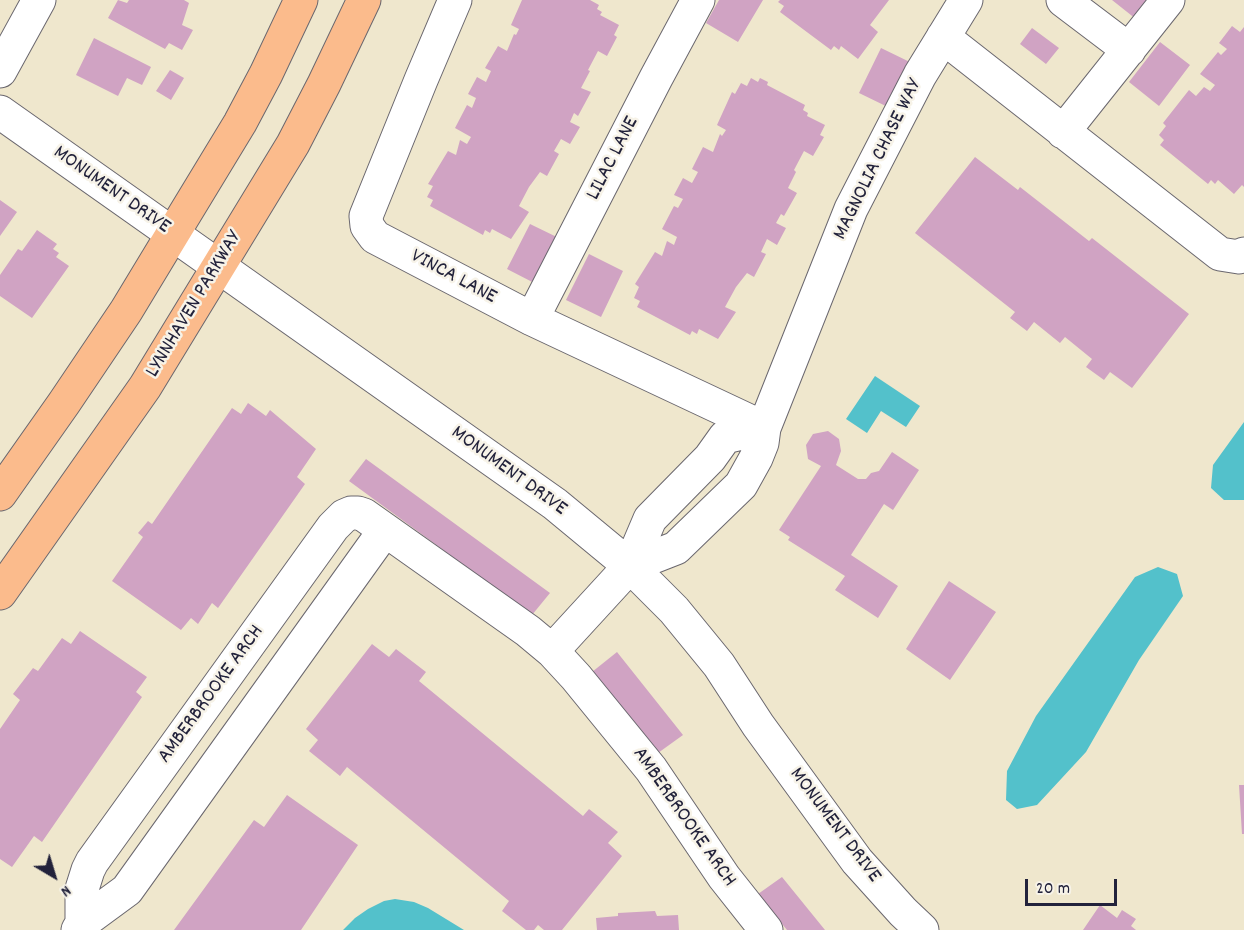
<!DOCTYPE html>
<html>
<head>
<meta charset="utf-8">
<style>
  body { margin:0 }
  #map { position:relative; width:1244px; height:930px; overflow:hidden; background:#efe7cd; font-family:Dekko,sans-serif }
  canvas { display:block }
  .north { position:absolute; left:24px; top:846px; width:60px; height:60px; -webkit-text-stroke:4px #f7f3e8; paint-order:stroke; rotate:142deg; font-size:16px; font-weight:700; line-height:24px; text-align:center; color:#22223b }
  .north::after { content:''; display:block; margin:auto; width:21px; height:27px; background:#22223b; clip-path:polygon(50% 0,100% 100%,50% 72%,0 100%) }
  .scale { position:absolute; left:1025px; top:879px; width:92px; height:27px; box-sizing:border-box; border:3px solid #22223b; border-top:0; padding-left:8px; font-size:18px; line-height:21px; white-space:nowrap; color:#22223b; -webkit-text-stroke:4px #f7f3e8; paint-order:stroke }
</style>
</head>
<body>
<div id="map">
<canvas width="1244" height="930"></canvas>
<div class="north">N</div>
<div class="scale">20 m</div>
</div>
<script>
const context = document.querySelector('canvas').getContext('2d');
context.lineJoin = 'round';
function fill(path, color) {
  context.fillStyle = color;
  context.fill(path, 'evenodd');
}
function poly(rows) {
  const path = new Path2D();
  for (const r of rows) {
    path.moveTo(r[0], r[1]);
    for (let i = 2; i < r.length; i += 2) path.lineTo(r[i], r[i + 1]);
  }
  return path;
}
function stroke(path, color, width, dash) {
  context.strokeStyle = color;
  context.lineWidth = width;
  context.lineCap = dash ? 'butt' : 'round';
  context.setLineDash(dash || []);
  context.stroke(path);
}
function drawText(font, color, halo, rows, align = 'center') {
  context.font = font + ' Dekko,sans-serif';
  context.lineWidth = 5;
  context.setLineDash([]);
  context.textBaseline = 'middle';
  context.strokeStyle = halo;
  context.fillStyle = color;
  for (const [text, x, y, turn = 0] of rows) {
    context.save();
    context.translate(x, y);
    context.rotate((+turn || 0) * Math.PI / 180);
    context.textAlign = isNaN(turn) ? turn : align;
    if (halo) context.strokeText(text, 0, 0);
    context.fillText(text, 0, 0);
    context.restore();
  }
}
fill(poly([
  [875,376,920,406,906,427,881,411,867,433,846,419],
  [1244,422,1244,500,1224,500,1211,488,1213,465],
  [1158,567,1177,574,1183,596,1139,660,1086,752,1037,805,1017,809,1006,800,1007,771,1036,716,1135,577],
  [395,899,414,902,428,908,464,930,343,930,355,918,368,909,384,901]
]), '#53c1cb');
fill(poly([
  [118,0,127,3,129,0,184,0,189,3,182,25,193,30,182,50,169,43,165,49,108,18],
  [522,0,590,0,599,5,597,9,602,12,600,15,619,25,614,35,617,37,607,56,598,51,588,70,590,71,581,88,591,92,578,116,574,113,570,122,580,127,570,144,561,139,554,151,559,154,547,176,540,172,529,187,519,206,529,212,511,239,492,229,490,233,485,230,483,235,430,206,433,200,427,197,433,186,428,184,448,151,456,155,460,140,467,144,471,137,455,128,467,105,472,108,476,98,468,94,477,77,486,82,491,71,485,68,498,46,507,51,514,34,516,35,519,29,511,25],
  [719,0,763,0,738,42,706,23],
  [780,0,889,0,870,25,878,32,858,59,841,46,839,50,834,46,831,50,780,12,784,6,778,2],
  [1112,0,1159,0,1141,23],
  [1232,26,1240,32,1244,27,1244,187,1242,185,1234,194,1218,180,1215,184,1211,180,1208,184,1160,145,1164,140,1159,135,1166,126,1163,123,1189,90,1196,96,1204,87,1210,91,1215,85,1200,74,1218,52,1221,55,1227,49,1219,43],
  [1032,28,1059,48,1046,64,1020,44],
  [94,38,151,67,142,85,127,78,118,96,76,75],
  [1160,42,1190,65,1159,106,1129,82],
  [881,48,916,65,894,110,859,93],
  [170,70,184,78,171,100,156,91],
  [751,78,758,82,760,78,768,82,767,85,805,105,803,110,808,113,807,116,825,125,820,135,824,137,813,156,804,151,794,170,796,172,788,188,797,193,784,216,781,214,776,223,786,228,777,245,767,239,761,252,766,254,754,277,747,273,736,287,725,307,736,312,718,339,699,329,697,334,692,331,690,335,637,307,640,301,634,298,639,287,635,284,655,252,662,256,667,241,674,245,677,237,662,229,674,206,678,208,683,199,674,195,683,178,692,183,698,172,692,169,703,147,713,152,720,134,722,136,726,130,717,125,732,92,735,94,741,83,747,86],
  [975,157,1018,190,1020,187,1089,241,1092,238,1189,314,1132,388,1110,372,1104,380,1086,367,1092,359,1065,337,1060,343,1034,322,1027,331,1010,318,1015,312,915,233],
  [0,200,17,212,0,236],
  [530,224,565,241,542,287,507,269],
  [37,230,57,244,53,249,59,253,56,257,69,266,32,318,0,296,0,275,18,249,22,251],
  [589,254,623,271,601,317,566,300],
  [248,403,266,416,270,410,316,449,297,477,305,484,218,608,212,603,198,624,191,618,181,630,112,581,143,537,138,533,148,521,152,524,232,408,241,414],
  [828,431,839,439,841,451,836,465,858,479,866,479,871,473,879,471,892,452,919,470,893,510,884,504,851,555,898,586,878,618,835,590,845,576,788,540,790,537,779,530,821,466,808,459,806,445,813,434],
  [366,459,550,593,532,615,349,481],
  [949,581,996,612,950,680,906,649],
  [80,631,147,677,136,692,142,697,42,842,34,836,12,867,0,859,0,729,20,700,13,694,33,668,38,671,62,638,71,644],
  [372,644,389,657,396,649,426,672,419,681,583,816,589,809,618,832,608,843,622,856,562,930,544,930,538,925,534,930,526,930,502,911,509,901,347,767,340,776,309,751,318,740,306,729],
  [617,652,683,735,658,753,592,672],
  [1239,785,1244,785,1244,834,1242,834],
  [287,795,358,845,301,930,174,930,254,820,264,827],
  [782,877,825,930,787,930,758,894],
  [1100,905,1117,918,1122,910,1136,919,1131,926,1136,930,1083,930],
  [655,911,657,916,678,915,679,930,597,930,596,918,618,916,618,913]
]), '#d0a3c3');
const minor = poly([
  [455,0,421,80,366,216,367,226,375,237,532,319,764,428],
  [1063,0,1129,50],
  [943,37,1220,254,1239,257,1244,254],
  [0,71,39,0],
  [0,112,555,504,630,566,674,610,719,665,758,725,857,861,903,912,922,930],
  [1063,132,1168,0],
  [532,319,656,78,698,0],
  [630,566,676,548,741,485,756,458,762,443,764,428,851,209,920,75,966,0],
  [552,651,630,566,650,519,710,458,725,437,764,428],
  [82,923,82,889,88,870,92,862,333,527,344,516,351,513,358,513,364,515,528,631,552,651,576,677,651,769,724,877,766,930],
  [78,930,82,923,127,890,385,530]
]);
const major = poly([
  [0,494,64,403,126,311,172,235,240,123,266,74,301,0],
  [0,593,145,387,293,144,324,84,364,0]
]);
stroke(minor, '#6a676e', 35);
stroke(major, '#6a676e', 35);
stroke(minor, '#fff', 33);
stroke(major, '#fbbb8c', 33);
drawText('21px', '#22223b', '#f7f3e8', [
  ["LILAC LANE",614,159,-63],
  ["MAGNOLIA CHASE WAY",879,160,-64],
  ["MONUMENT DRIVE",111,191,35],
  ["VINCA LANE",453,278,28],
  ["LYNNHAVEN PARKWAY",195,305,-59],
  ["MONUMENT DRIVE",508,472,36],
  ["AMBERBROOKE ARCH",212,695,-54],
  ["AMBERBROOKE ARCH",683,818,55],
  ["MONUMENT DRIVE",834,826,53]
]);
</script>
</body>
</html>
